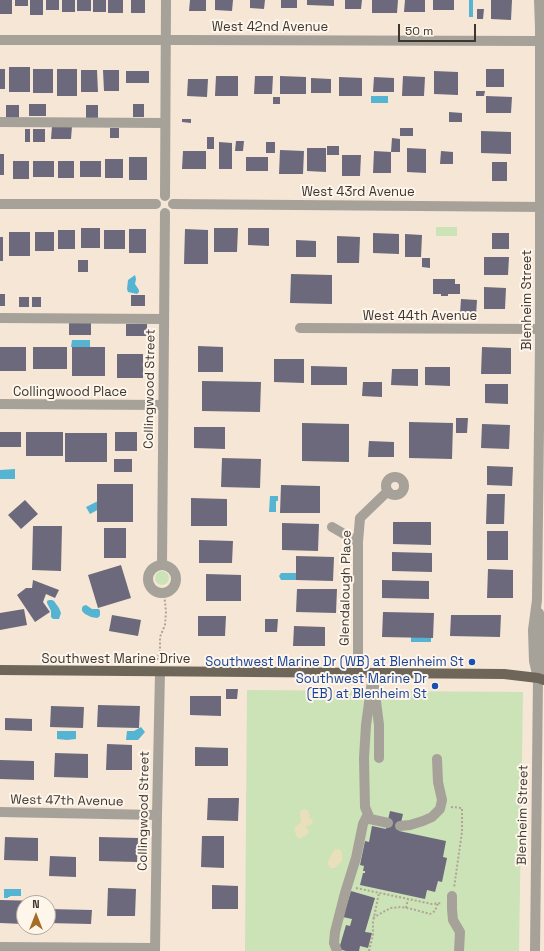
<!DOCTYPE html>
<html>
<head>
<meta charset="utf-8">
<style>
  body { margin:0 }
  #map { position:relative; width:544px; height:951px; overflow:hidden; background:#f6e6d6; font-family:"Space Grotesk",sans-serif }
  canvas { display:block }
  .north { position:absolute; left:16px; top:895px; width:40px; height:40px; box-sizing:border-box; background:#fef5eb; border:1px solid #b0a9a0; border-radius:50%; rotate:0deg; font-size:11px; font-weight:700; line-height:16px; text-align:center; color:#3c362f }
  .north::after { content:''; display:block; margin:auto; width:14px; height:18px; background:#a46d28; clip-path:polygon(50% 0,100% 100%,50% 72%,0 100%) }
  .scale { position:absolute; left:398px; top:24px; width:78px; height:18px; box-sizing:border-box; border:2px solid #3c362f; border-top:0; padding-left:5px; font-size:12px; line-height:14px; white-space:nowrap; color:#3c362f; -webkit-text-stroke:3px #fef5eb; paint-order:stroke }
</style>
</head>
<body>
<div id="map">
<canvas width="544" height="951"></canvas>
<div class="north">N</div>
<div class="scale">50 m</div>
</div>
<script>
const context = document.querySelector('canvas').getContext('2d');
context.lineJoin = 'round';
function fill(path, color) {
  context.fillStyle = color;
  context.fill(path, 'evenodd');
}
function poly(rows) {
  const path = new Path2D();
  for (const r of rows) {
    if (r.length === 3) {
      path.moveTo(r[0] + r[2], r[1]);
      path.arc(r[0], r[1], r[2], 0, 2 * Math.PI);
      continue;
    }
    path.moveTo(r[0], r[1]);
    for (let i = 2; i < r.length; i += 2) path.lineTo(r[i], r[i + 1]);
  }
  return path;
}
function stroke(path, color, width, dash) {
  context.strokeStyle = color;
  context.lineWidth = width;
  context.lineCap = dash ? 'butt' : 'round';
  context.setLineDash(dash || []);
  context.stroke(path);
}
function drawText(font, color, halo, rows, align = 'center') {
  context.font = font + ' "Space Grotesk",sans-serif';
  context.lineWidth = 4;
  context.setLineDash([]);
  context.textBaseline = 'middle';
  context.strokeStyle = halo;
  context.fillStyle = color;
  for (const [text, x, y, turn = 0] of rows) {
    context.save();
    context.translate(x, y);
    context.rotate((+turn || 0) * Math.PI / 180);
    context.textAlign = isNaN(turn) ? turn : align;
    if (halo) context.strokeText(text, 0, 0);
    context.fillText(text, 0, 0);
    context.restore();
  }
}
fill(poly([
  [436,227,457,227,457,236,436,236],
  [162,578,7],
  [247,690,523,692,519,951,245,951]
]), '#cce2b7');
fill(poly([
  [304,809,307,810,309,813,310,816,309,818,312,819,313,822,311,825,309,825,306,827,309,831,307,835,299,839,297,837,294,830,295,827,301,822,300,812,301,810],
  [337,849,341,850,342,853,342,861,335,868,330,868,328,864,328,861,334,850]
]), '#e9e0bb');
fill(poly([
  [469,0,473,0,473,17,469,17],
  [371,96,388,96,388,103,371,103],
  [135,275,136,279,135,284,139,290,139,292,137,294,128,292,127,289,128,280],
  [72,340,90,340,90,347,71,347],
  [15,469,15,479,0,479,0,470],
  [270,496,278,496,278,501,276,501,276,512,269,512],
  [102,499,105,506,90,514,86,507],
  [281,573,296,573,296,580,281,580,279,576],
  [49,600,52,600,54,601,59,608,61,613,59,619,53,619,51,617,51,611,47,603,47,601],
  [86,605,92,609,99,609,100,611,100,615,99,617,97,618,91,617,85,614,82,611,82,608,83,606],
  [411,631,431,631,431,642,411,642],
  [141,727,145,732,138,740,126,740,127,731,134,731],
  [57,731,76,731,76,739,67,740,57,739],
  [4,889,21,889,21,896,10,896,10,897,8,897,8,898,4,898]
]), '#54b4d1');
fill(poly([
  [0,0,12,0,12,14,0,14],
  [15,0,28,0,28,6,15,6],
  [30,0,43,0,43,15,30,15],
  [46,0,59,0,59,10,46,10],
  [62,0,75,0,75,12,62,12],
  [77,0,91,0,91,11,77,11],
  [93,0,106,0,106,12,93,12],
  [108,0,123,0,123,13,108,13],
  [131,0,145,0,145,13,131,13],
  [190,0,206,0,206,11,189,11],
  [215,0,233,0,232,11,215,10],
  [250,0,265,0,264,9,250,8],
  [281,0,297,0,297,8,281,8],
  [307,0,334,0,334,6,307,5],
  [345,0,362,0,361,9,345,9],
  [372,0,398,0,397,13,372,13],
  [405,0,425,0,425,12,404,12],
  [433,0,454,0,454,10,433,10],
  [491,0,512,0,511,20,491,19],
  [477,9,484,9,483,19,477,19],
  [9,67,30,67,30,92,9,92],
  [0,69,5,69,5,89,0,89],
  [33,69,53,69,53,93,33,93],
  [57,69,77,69,77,96,57,96],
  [486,69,504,69,504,87,486,87],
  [81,70,97,70,98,92,81,92],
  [103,70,119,70,119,91,104,91],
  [126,71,149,71,149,83,126,83],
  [434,71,458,72,458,95,434,94],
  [216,76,238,76,238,96,215,96],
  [255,76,273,76,272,94,254,94],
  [280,76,306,77,306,94,280,94],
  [403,76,425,77,424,96,402,96],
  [339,77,362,78,362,96,339,96],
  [374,77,394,78,394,92,373,92],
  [311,78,331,79,331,93,311,93],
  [188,79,208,79,207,97,187,96],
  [476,91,485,91,484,96,476,96],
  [486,96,512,97,511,113,486,113],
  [273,97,280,97,280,104,273,104],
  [29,104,46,104,46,116,29,116],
  [133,104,144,104,144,117,133,117],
  [6,105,19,105,19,118,6,118],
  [86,105,98,105,98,118,86,118],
  [449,112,462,113,462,122,449,122],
  [182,119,191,119,191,123,182,122],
  [52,126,72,126,71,139,51,139],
  [110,128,119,128,119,138,110,138],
  [400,128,413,128,413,136,400,136],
  [25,129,30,129,30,142,25,142],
  [33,129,45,129,45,142,33,142],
  [481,131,511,132,511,154,481,153],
  [207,137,214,137,214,149,207,149],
  [392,138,400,139,400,152,391,152,391,173,373,173,374,151,391,152],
  [236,141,244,141,243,151,235,151],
  [219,142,232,143,232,169,219,169],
  [266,142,275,142,275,153,266,153],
  [327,146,339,146,339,155,327,155],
  [307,148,326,148,326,172,307,171],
  [407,148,426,149,426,173,407,172],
  [280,150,304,151,303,174,279,174],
  [183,151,206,151,206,169,182,169],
  [441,151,453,152,453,164,440,164],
  [0,154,4,154,4,175,0,175],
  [342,155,361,155,360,176,342,176],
  [129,157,147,157,147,180,129,180],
  [246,157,268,157,268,171,246,171],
  [105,159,123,159,123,178,105,178],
  [13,161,29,161,29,179,13,179],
  [33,161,54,161,54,177,33,177],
  [58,161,74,161,74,178,58,178],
  [80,161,101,161,101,177,80,177],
  [492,162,507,162,507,181,492,181],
  [81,228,100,228,100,248,81,248],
  [214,228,238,228,237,252,214,252],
  [248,228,269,228,269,246,248,245],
  [129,229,146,229,146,253,129,253],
  [185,229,208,230,208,264,184,264],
  [58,230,75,230,75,249,58,249],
  [104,230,125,230,125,249,104,249],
  [9,232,30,232,30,256,9,256],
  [35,232,54,232,54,251,35,251],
  [373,233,399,234,399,254,373,253],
  [492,233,509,233,509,249,492,249],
  [405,234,422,235,421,257,405,257],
  [337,236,360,237,359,263,337,263],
  [0,237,3,237,3,261,0,261],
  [296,240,316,241,316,257,296,257],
  [484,257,509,257,508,275,484,275],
  [422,258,430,258,430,268,422,267],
  [78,260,88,260,88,272,78,272],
  [291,274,332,275,332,304,290,303],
  [433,279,455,279,455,284,460,284,460,294,448,294,448,296,441,296,441,294,433,294],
  [484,287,506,288,505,309,484,309],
  [0,294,5,294,5,306,0,306],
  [131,295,145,295,145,306,131,306],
  [19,297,29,297,29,307,19,307],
  [32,297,41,297,41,307,32,307],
  [461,299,477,300,476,315,460,314],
  [69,323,91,323,91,335,69,335],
  [126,324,147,324,147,336,126,336],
  [198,346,223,347,223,372,198,372],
  [0,347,26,347,26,371,0,371],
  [33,347,67,347,67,369,33,369],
  [72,347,105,347,105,376,72,376],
  [482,347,511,348,511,374,481,374],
  [117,354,143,354,143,378,117,378],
  [274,359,304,359,304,383,274,382],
  [311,366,347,367,347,385,311,385],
  [425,367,450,367,450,386,425,385],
  [392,369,418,369,418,386,391,385],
  [202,381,261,382,260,412,202,411],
  [363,382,382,382,382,397,362,396],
  [485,384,508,384,508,404,485,403],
  [456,418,468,418,467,433,456,433],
  [409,422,453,423,452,459,409,458],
  [302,423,349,424,349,462,302,461],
  [482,424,510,425,509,449,481,448],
  [194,427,225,427,225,449,194,448],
  [0,432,21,432,21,447,0,447],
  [26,432,63,432,63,456,26,456],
  [115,432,137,432,137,451,115,451],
  [65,433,107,433,107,462,65,462],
  [369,441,394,442,394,457,368,457],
  [222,458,261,459,260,488,221,487],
  [114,459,132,459,132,472,114,472],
  [487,466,513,467,512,486,487,485],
  [97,484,133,484,133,522,97,522],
  [281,485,320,486,320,513,280,513],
  [487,494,505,494,504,524,486,524],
  [191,498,227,499,227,526,191,526],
  [25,500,38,514,21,529,8,515],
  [393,522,431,522,431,545,393,544],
  [282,523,319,524,318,551,282,550],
  [33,526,62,526,61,571,32,570],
  [104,528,126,528,126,558,104,558],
  [487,531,508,531,508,560,487,560],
  [199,540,233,541,232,563,199,563],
  [392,552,432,553,432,572,392,571],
  [296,556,334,557,333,581,296,580],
  [121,565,131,598,98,608,88,575],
  [488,569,513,570,513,598,487,598],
  [206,574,241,575,241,601,206,601],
  [33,580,59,590,55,598,46,594,43,602,50,612,35,622,17,595,26,588,32,588],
  [382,580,429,581,429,599,382,598],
  [297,589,337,589,336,613,296,612],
  [24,609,27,625,0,630,0,613],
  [383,612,434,613,433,638,382,637],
  [112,615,141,620,138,636,109,631],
  [451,615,501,615,500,637,450,636],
  [198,616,226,616,225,636,198,636],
  [265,619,278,619,277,632,265,632],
  [294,626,325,627,325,646,293,646],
  [226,689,238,689,237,699,226,699],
  [190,696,221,696,221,716,190,715],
  [98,705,140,706,139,728,97,727],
  [51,706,84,707,83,728,50,727],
  [5,718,32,719,32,731,5,730],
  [107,744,132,745,132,770,106,770],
  [195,747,228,748,228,766,195,766],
  [55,753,88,754,88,778,54,777],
  [0,760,34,761,34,780,0,779],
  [208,798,239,798,238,821,207,820],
  [390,811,403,814,399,831,446,841,443,857,447,858,442,882,438,881,435,892,427,890,425,899,360,885,363,873,365,873,365,871,363,871,364,866,360,865,365,841,369,842,372,826,386,829],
  [202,836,224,836,224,868,201,867],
  [5,837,38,838,38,861,4,860],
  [99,837,138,838,137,862,99,861],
  [50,856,76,857,76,877,49,876],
  [212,885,238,886,238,909,212,909],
  [108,888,136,889,135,916,107,916],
  [351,891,375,898,365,932,372,933,368,948,360,946,359,951,346,951,339,949,346,925,350,926,352,919,343,917],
  [0,900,42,901,42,903,24,903,24,924,0,923],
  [48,909,92,910,91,924,48,923]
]), '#6b697b');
stroke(poly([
  [157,660,160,650,160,637,165,625,166,612,164,593],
  [451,807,462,808,462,832,454,888],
  [356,888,432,904,442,903],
  [406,908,408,899],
  [373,918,385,911,391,908,401,907,412,909,430,914,435,911,438,903],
  [369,951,373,935,373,922,379,893]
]), '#b0a497', 2, [2, 2]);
stroke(poly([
  [0,40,182,40,540,41],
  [0,122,165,123],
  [165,196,166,0],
  [0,204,156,204],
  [173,204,544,207],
  [0,318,164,319],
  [300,328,540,329],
  [0,404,163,405],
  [395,486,9],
  [332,527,358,542],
  [162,565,165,213],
  [162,579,14],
  [358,674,358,542,360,518,388,491],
  [373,674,366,725,364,758,365,807,370,819,388,823],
  [538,678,534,661,533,630,537,600,540,342,540,28,539,0],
  [374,686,379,725,379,758],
  [0,812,157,815],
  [400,826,410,825,423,821,432,817,440,809,442,800,438,782,437,759],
  [452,896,452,909,453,920,460,932,459,951],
  [0,947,155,948],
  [155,951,157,815,160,672],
  [337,951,334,943,335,932,345,893,356,858,363,824,368,814],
  [535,951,538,678,542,662,542,647,541,626,539,613]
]), '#a6a29a', 10);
stroke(poly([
  [0,670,504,674,538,678,544,680]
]), '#6e6759', 10);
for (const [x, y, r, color] of [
  [472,662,4,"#1a4fb4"],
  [435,686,4,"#1a4fb4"]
]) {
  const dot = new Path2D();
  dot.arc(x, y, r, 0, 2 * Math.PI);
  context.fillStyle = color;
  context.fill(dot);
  stroke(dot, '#fef5eb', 1.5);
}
drawText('13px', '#3c362f', '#fef5eb', [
  ["West 42nd Avenue",270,27],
  ["West 43rd Avenue",358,192],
  ["Blenheim Street",527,300,-90],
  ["West 44th Avenue",420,316],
  ["Collingwood Street",150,389,-89],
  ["Collingwood Place",70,392],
  ["Glendalough Place",346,588,-89],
  ["Southwest Marine Drive",116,659],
  ["West 47th Avenue",67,801,1],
  ["Collingwood Street",144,811,-89],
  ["Blenheim Street",523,815,-89]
]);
drawText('13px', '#164399', '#fef5eb', [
  ["Southwest Marine Dr (WB) at Blenheim St",464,662],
  ["Southwest Marine Dr",427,679],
  ["(EB) at Blenheim St",427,694]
], 'right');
</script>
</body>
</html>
